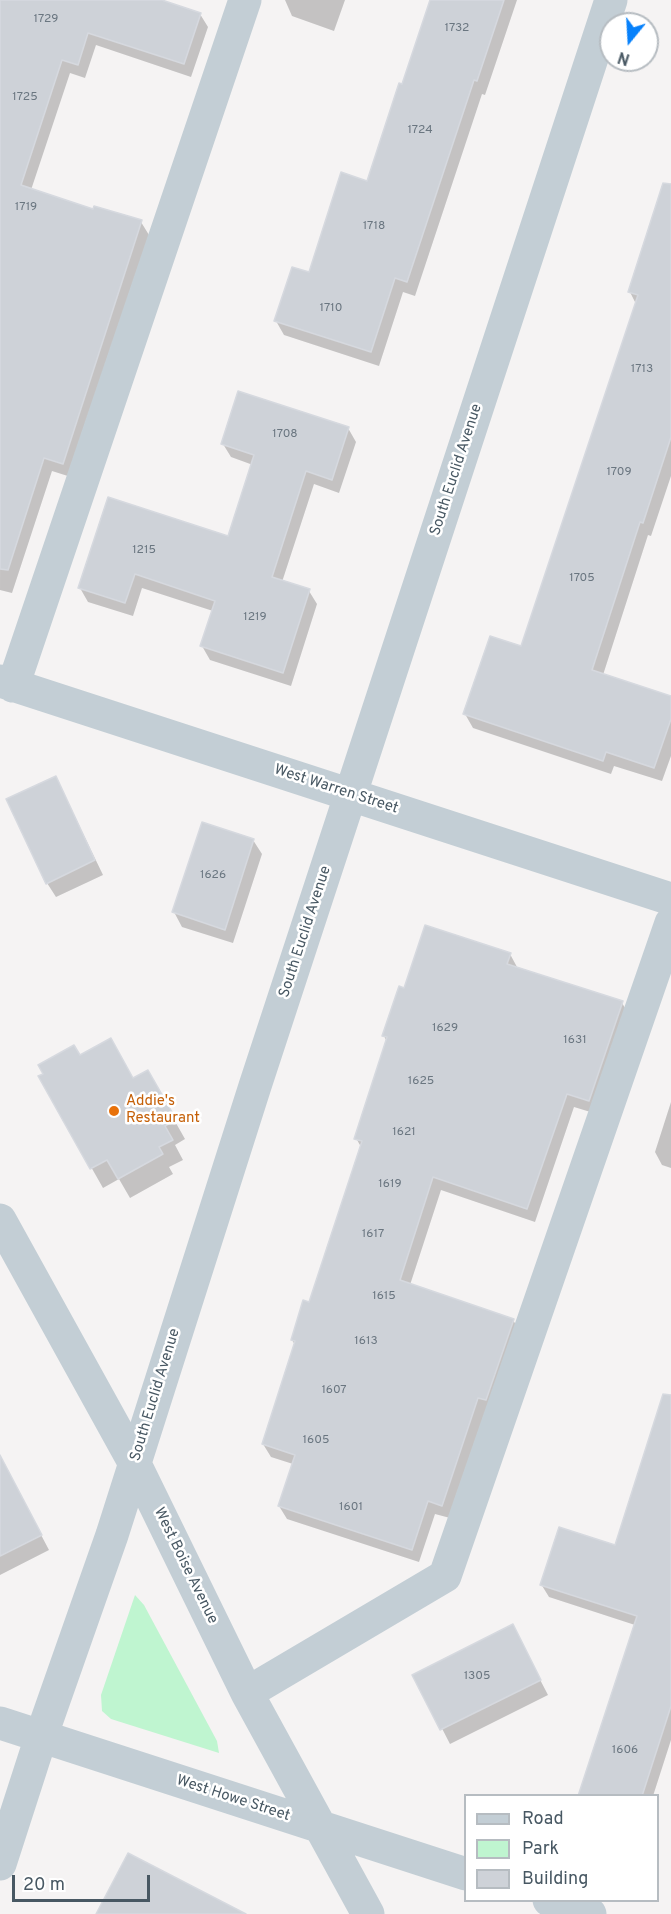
<!DOCTYPE html>
<html>
<head>
<meta charset="utf-8">
<style>
  body { margin:0 }
  #map { position:relative; width:671px; height:1914px; overflow:hidden; background:#f5f3f3; font-family:Overpass,sans-serif }
  canvas { display:block }
  .legend { position:absolute; left:464px; top:1794px; width:195px; height:108px; box-sizing:border-box; background:#fff; border:2px solid #b6bcc1; margin:0; padding:8px 10px; list-style:none; font-size:18px; color:#485863 }
  .legend li { display:flex; align-items:center; gap:12px; height:30px }
  .legend b { width:30px; border:2px solid #b6bcc1 }
  .north { position:absolute; left:599px; top:12px; width:60px; height:60px; box-sizing:border-box; background:#fff; border:2px solid #b6bcc1; border-radius:50%; rotate:198deg; font-size:16px; font-weight:700; line-height:24px; text-align:center; color:#485863 }
  .north::after { content:''; display:block; margin:auto; width:21px; height:27px; background:#0781fb; clip-path:polygon(50% 0,100% 100%,50% 72%,0 100%) }
  .scale { position:absolute; left:12px; top:1875px; width:138px; height:27px; box-sizing:border-box; border:3px solid #485863; border-top:0; padding-left:8px; font-size:18px; line-height:21px; white-space:nowrap; color:#485863; -webkit-text-stroke:4px #fff; paint-order:stroke }
</style>
</head>
<body>
<div id="map">
<canvas width="671" height="1914"></canvas>
<ul class="legend">
<li><b style="height:8px;background:#c3ced5"></b>Road</li>
<li><b style="height:16px;background:#bff5d0"></b>Park</li>
<li><b style="height:16px;background:#ced2d8"></b>Building</li>
</ul>
<div class="north">N</div>
<div class="scale">20 m</div>
</div>
<script>
const context = document.querySelector('canvas').getContext('2d');
context.lineJoin = 'round';
function fill(path, color) {
  context.fillStyle = color;
  context.fill(path, 'evenodd');
}
function poly(rows) {
  const path = new Path2D();
  for (const r of rows) {
    path.moveTo(r[0], r[1]);
    for (let i = 2; i < r.length; i += 2) path.lineTo(r[i], r[i + 1]);
  }
  return path;
}
function stroke(path, color, width, dash) {
  context.strokeStyle = color;
  context.lineWidth = width;
  context.lineCap = dash ? 'butt' : 'round';
  context.setLineDash(dash || []);
  context.stroke(path);
}
function drawText(font, color, halo, rows, align = 'center') {
  context.font = font + ' Overpass,sans-serif';
  context.lineWidth = 5;
  context.setLineDash([]);
  context.textBaseline = 'middle';
  context.strokeStyle = halo;
  context.fillStyle = color;
  for (const [text, x, y, turn = 0] of rows) {
    context.save();
    context.translate(x, y);
    context.rotate((+turn || 0) * Math.PI / 180);
    context.textAlign = isNaN(turn) ? turn : align;
    if (halo) context.strokeText(text, 0, 0);
    context.fillText(text, 0, 0);
    context.restore();
  }
}
fill(poly([
  [135,1595,144,1605,217,1741,219,1753,111,1719,102,1711,101,1695]
]), '#bff5d0');
fill(poly([
  [1,0,159,0,200,14,208,27,191,77,96,45,85,78,70,73,31,190,94,210,95,207,141,222,149,235,71,477,52,471,12,593,0,590],
  [285,0,345,0,334,31,292,16],
  [432,0,517,0,485,95,482,94,415,296,403,292,379,366,284,335,276,321,310,274,368,183],
  [671,217,671,476,651,536,648,535,603,675,671,698,671,756,662,781,614,766,611,774,473,728,465,714,522,648,636,304,630,292],
  [348,428,356,442,339,493,314,484,282,582,309,591,317,604,291,686,210,660,202,646,213,611,142,588,133,616,88,602,80,588,229,538,253,465,231,457,223,444],
  [63,792,103,875,56,897,47,883],
  [253,840,262,854,233,943,182,927,174,912],
  [510,954,517,967,622,1003,630,1016,597,1114,574,1107,535,1222,441,1190,410,1285,513,1320,521,1333,450,1518,435,1514,419,1562,287,1519,279,1506,293,1464,271,1457,263,1444,295,1345,292,1340,310,1304,361,1147,356,1138,387,1042,384,1036,405,990],
  [79,1057,133,1080,147,1072,185,1139,175,1145,183,1160,169,1167,173,1174,130,1198,119,1179,103,1188,40,1077],
  [671,1102,671,1168,662,1165,655,1152],
  [671,1423,671,1740,653,1796,580,1796,635,1625,549,1597,541,1584,615,1547],
  [0,1457,49,1550,0,1575],
  [520,1641,548,1695,450,1744,415,1676]
]), '#0003');
const building = poly([
  [0,0,162,0,201,13,184,64,88,33,78,65,62,60,21,185,93,209,94,206,142,220,63,464,44,458,8,570,0,569,0,0],
  [430,0,504,0,477,81,474,80,407,282,395,278,371,352,274,321,292,267,309,272,341,172,367,181,399,83,402,84,430,0],
  [663,183,671,184,671,437,643,523,640,522,592,670,671,696,671,719,654,768,606,752,603,761,463,714,490,636,521,646,638,295,628,292,663,183],
  [238,391,349,427,332,480,306,471,272,577,310,589,283,673,200,646,215,601,135,574,125,603,78,588,108,497,228,536,254,455,221,444,238,391],
  [56,776,95,860,46,884,6,799,56,776],
  [202,822,254,839,225,930,172,912,202,822],
  [425,925,511,953,507,964,623,1001,589,1101,567,1094,527,1209,433,1177,400,1280,514,1319,486,1400,478,1398,442,1506,428,1501,412,1550,278,1506,295,1455,262,1444,295,1341,291,1340,303,1300,309,1302,362,1141,354,1139,387,1037,382,1036,399,986,404,988,425,925],
  [111,1038,133,1078,148,1070,176,1119,165,1126,173,1140,159,1147,163,1154,118,1179,107,1160,90,1169,38,1076,43,1074,38,1065,74,1045,80,1055,111,1038],
  [663,1394,671,1395,671,1706,642,1796,578,1796,637,1616,540,1585,559,1527,615,1545,663,1394],
  [0,1455,42,1535,0,1556,0,1455],
  [513,1624,541,1680,440,1730,412,1675,513,1624],
  [128,1853,246,1914,96,1914,128,1853]
]);
fill(building, '#ced2d8');
stroke(building, '#d6d9df', 1.5);
stroke(poly([
  [0,681,671,899],
  [13,686,245,0],
  [0,1220,135,1464,247,1693,368,1914],
  [247,1693,445,1576,671,923],
  [0,1723,466,1874],
  [0,1864,41,1737,112,1535,255,1086,611,0],
  [549,1900,590,1914]
]), '#c3ced5', 33);
for (const [x, y, r, color] of [
  [114,1111,6,"#e8710a"]
]) {
  const dot = new Path2D();
  dot.arc(x, y, r, 0, 2 * Math.PI);
  context.fillStyle = color;
  context.fill(dot);
  stroke(dot, '#fff', 2);
}
drawText('12px', '#6a7680', null, [
  ["1729",46,20],
  ["1732",457,29],
  ["1725",25,98],
  ["1724",420,131],
  ["1719",26,208],
  ["1718",374,227],
  ["1710",331,309],
  ["1713",642,370],
  ["1708",285,435],
  ["1709",619,473],
  ["1215",144,551],
  ["1705",582,579],
  ["1219",255,618],
  ["1626",213,876],
  ["1629",445,1029],
  ["1631",575,1041],
  ["1625",421,1082],
  ["1621",404,1133],
  ["1619",390,1185],
  ["1617",373,1235],
  ["1615",384,1297],
  ["1613",366,1342],
  ["1607",334,1391],
  ["1605",316,1441],
  ["1601",351,1508],
  ["1305",477,1677],
  ["1606",625,1751]
]);
drawText('15px', '#485863', '#fff', [
  ["South Euclid Avenue",457,470,-72],
  ["West Warren Street",336,790,18],
  ["South Euclid Avenue",306,932,-72],
  ["South Euclid Avenue",156,1395,-73],
  ["West Boise Avenue",185,1566,64],
  ["West Howe Street",233,1799,18]
]);
drawText('15px', '#c56008', '#fff', [
  ["Addie's",126,1102],
  ["Restaurant",126,1119]
], 'left');
</script>
</body>
</html>
